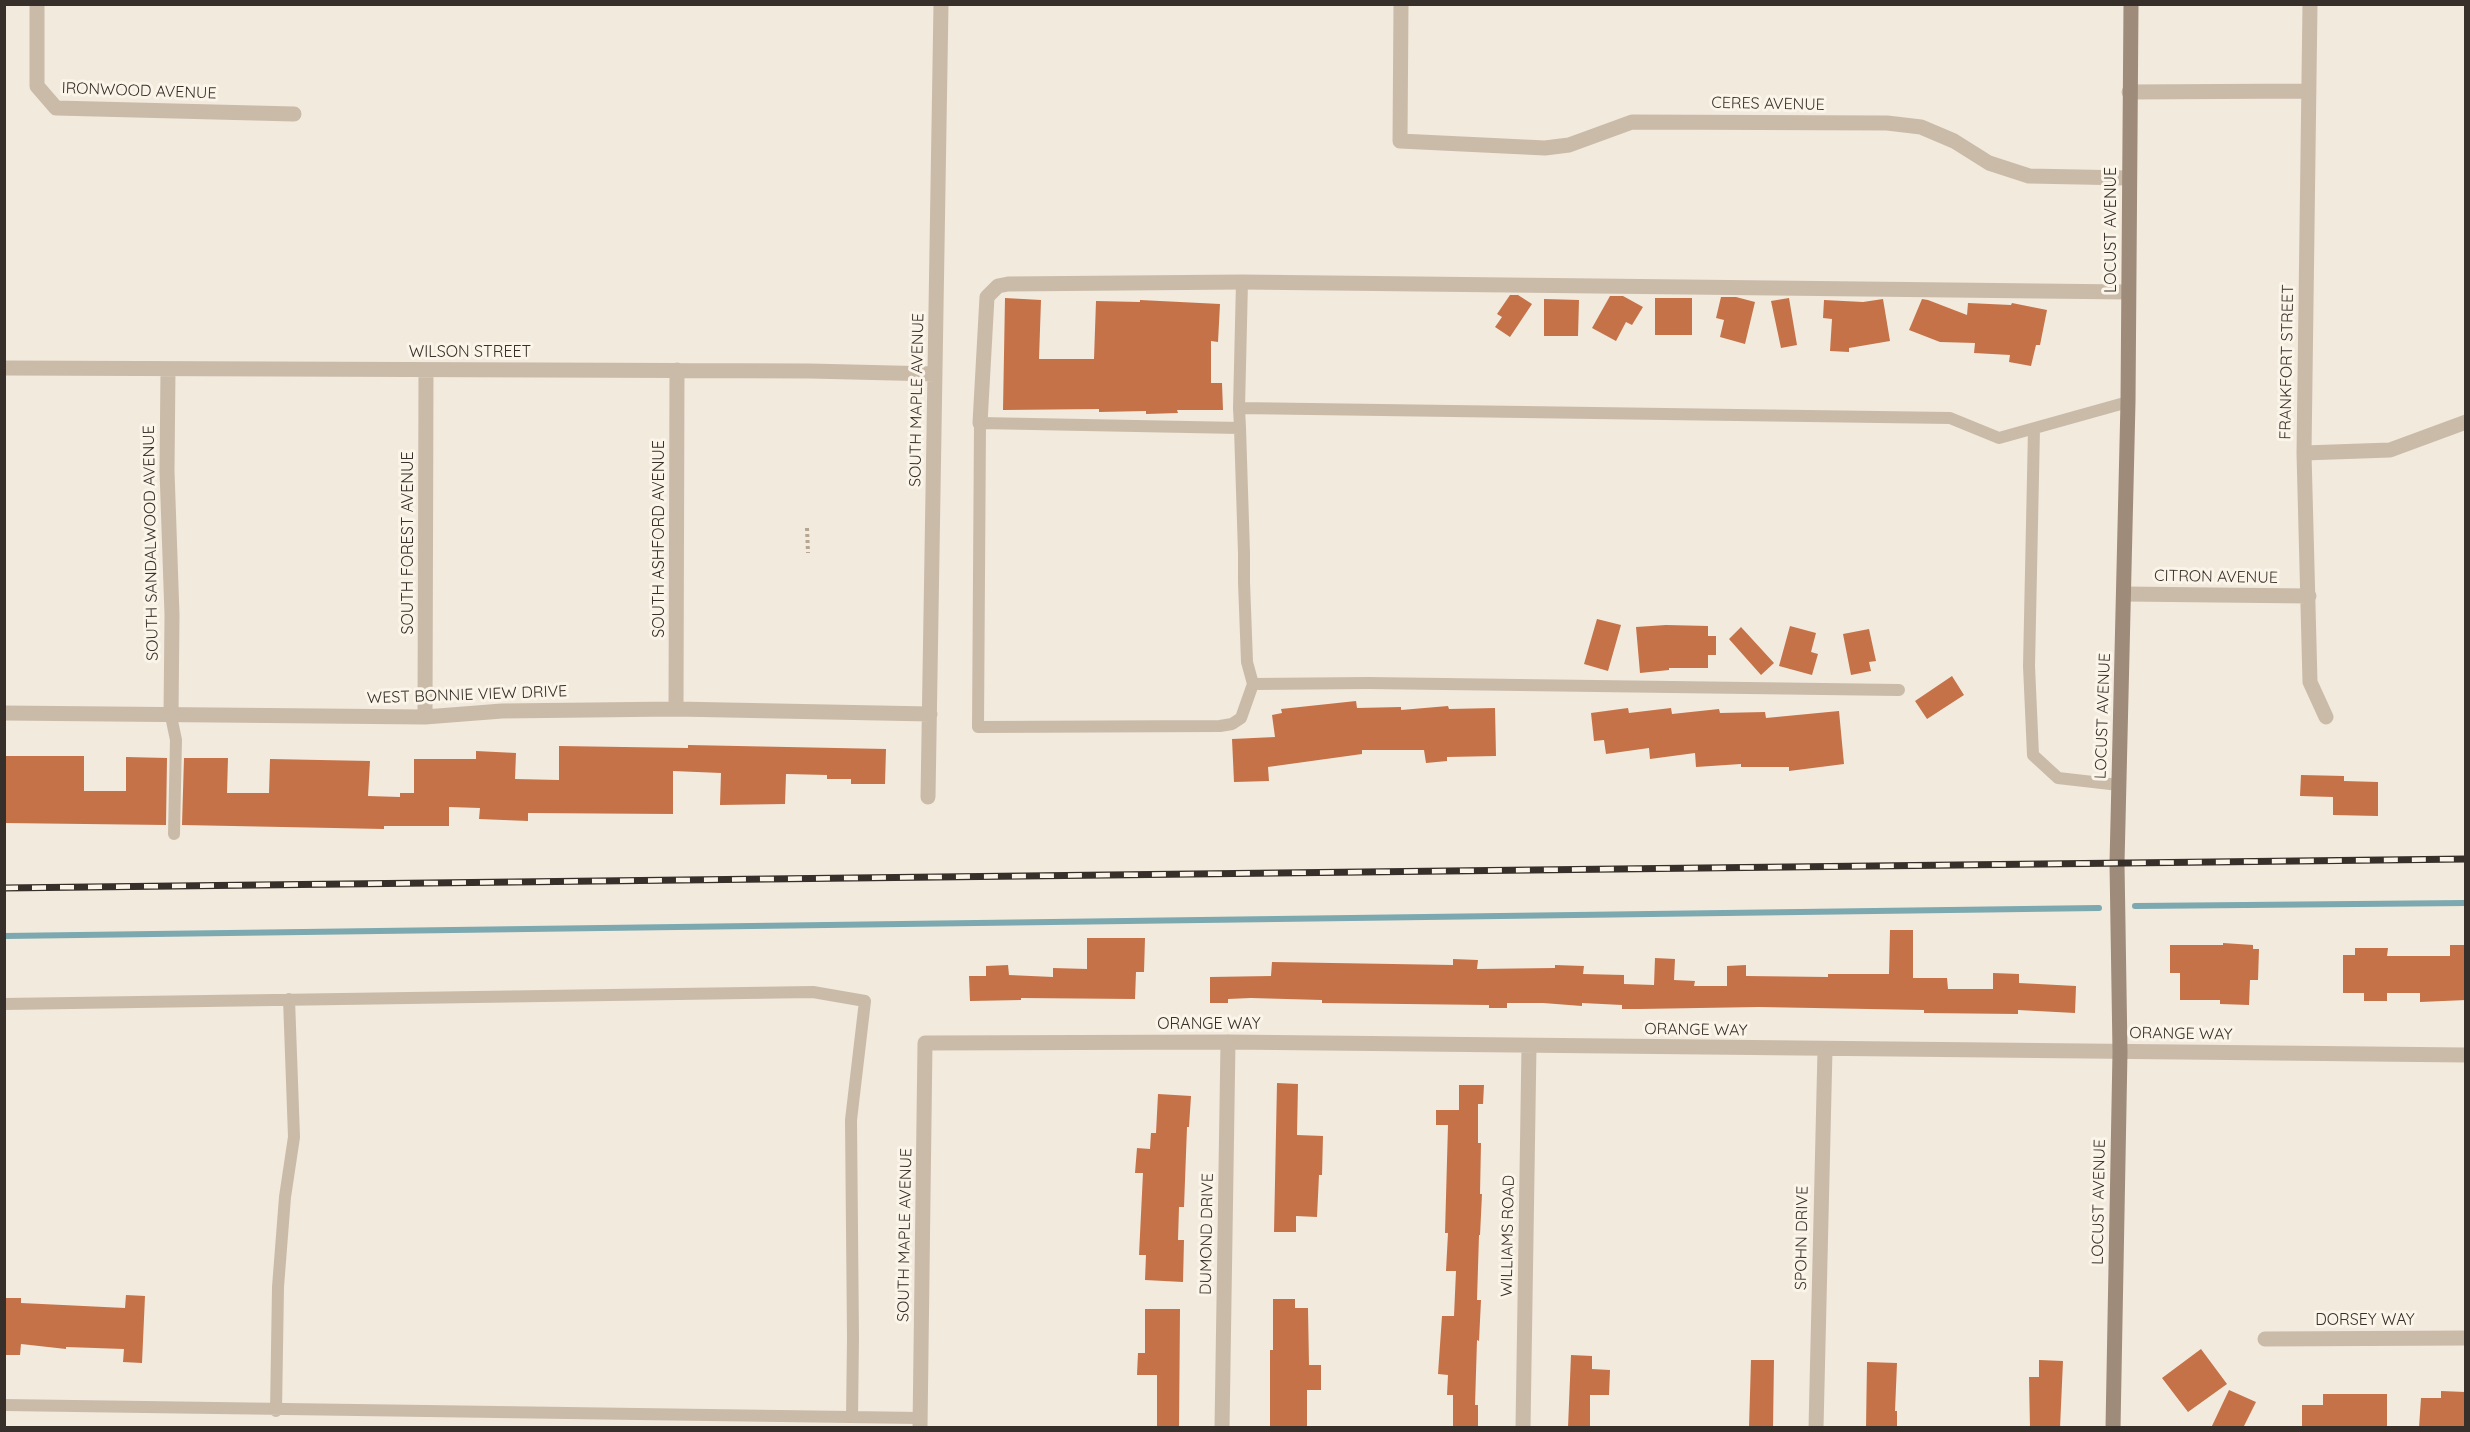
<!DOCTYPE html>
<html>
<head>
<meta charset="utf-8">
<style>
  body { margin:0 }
  #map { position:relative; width:2470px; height:1432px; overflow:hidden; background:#f2eadd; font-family:Quicksand,sans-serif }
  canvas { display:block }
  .frame { position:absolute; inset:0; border:6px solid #372f29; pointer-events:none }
</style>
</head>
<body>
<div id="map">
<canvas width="2470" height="1432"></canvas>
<div class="frame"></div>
</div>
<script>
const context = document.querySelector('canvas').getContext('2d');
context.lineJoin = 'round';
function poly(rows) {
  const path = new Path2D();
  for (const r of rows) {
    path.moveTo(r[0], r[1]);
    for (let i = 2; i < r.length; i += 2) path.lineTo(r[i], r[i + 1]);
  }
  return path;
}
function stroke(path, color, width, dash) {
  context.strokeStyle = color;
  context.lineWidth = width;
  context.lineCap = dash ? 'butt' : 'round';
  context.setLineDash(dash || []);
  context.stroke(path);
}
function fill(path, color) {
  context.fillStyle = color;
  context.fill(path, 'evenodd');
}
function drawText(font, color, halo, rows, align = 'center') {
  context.font = font + ' Quicksand,sans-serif';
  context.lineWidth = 6;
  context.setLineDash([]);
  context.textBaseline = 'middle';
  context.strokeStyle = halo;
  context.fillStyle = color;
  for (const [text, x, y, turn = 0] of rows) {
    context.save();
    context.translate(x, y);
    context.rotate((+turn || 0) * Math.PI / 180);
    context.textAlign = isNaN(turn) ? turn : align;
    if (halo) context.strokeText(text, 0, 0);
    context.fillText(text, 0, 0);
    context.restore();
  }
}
stroke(poly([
  [2135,906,2466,903],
  [4,936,2099,908]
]), '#7ca8af', 6);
fill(poly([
  [1510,295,1518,295,1532,304,1510,337,1495,327,1502,317,1497,314],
  [1610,296,1623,296,1643,307,1632,325,1626,322,1616,341,1592,328],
  [1721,297,1736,297,1755,302,1745,344,1720,337,1724,320,1716,318],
  [1005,298,1041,300,1039,359,1094,359,1096,301,1140,302,1140,300,1220,304,1218,342,1211,341,1211,383,1222,383,1223,410,1177,410,1178,413,1146,414,1146,411,1099,412,1099,409,1003,410],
  [1655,298,1692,298,1692,335,1655,335],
  [1789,298,1797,345,1781,348,1771,301],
  [1544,299,1579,300,1578,336,1544,336],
  [1883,299,1890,341,1849,348,1849,352,1830,351,1832,319,1823,318,1824,300,1863,302],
  [1922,299,1928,300,1967,315,1968,303,2011,305,2012,303,2047,310,2040,345,2036,345,2031,366,2009,362,2010,355,1974,353,1975,343,1940,342,1909,330],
  [1597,619,1621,625,1608,671,1584,664],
  [1666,625,1708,626,1708,636,1716,636,1716,655,1708,655,1708,668,1669,668,1669,670,1640,673,1636,627],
  [1790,626,1816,633,1811,652,1818,654,1812,675,1779,666],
  [1741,627,1774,663,1761,675,1729,639],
  [1869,629,1876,661,1869,662,1871,671,1851,675,1843,634],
  [1952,676,1964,695,1927,719,1915,701],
  [1356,701,1357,708,1401,707,1401,710,1448,706,1449,709,1495,708,1496,756,1447,757,1447,761,1426,763,1424,750,1362,750,1362,754,1268,767,1269,781,1234,782,1232,739,1275,737,1272,715,1282,713,1281,709],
  [1628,708,1629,713,1671,708,1672,714,1719,709,1720,713,1765,712,1766,718,1839,711,1844,764,1789,771,1789,767,1741,767,1741,764,1696,767,1695,753,1650,759,1649,748,1606,754,1604,740,1594,741,1591,713],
  [688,745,886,749,885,784,851,784,851,779,827,779,827,775,786,774,785,804,720,805,721,773,673,771,673,814,528,813,528,821,479,819,480,808,449,807,449,826,384,826,384,829,182,825,184,758,228,758,227,793,269,793,270,759,370,761,368,796,400,797,400,793,414,793,414,759,476,759,476,751,516,753,515,779,559,780,559,746,688,748],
  [4,756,84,756,84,791,126,791,126,757,167,758,166,825,4,823],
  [2301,775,2344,776,2344,781,2378,782,2378,816,2333,815,2333,797,2300,796],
  [1890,930,1913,930,1913,978,1947,978,1948,989,1993,989,1993,973,2019,974,2019,983,2076,986,2075,1013,2018,1010,2018,1014,1924,1013,1924,1010,1759,1007,1639,1009,1622,1009,1622,1005,1582,1003,1582,1006,1543,1003,1507,1003,1507,1008,1489,1008,1489,1005,1322,1003,1322,1000,1251,998,1228,999,1228,1003,1210,1003,1210,977,1271,976,1272,962,1453,965,1453,959,1478,960,1477,969,1555,968,1555,965,1584,966,1583,974,1624,975,1624,984,1654,985,1655,958,1675,959,1674,980,1695,981,1694,986,1727,986,1727,966,1746,965,1746,976,1828,977,1828,974,1889,974],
  [1087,938,1145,938,1144,972,1136,972,1135,999,1021,998,1021,1000,970,1001,969,976,986,976,986,966,1008,965,1009,975,1053,977,1053,968,1087,969],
  [2223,943,2253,945,2253,949,2259,949,2258,980,2250,980,2249,1005,2220,1004,2220,1000,2180,1000,2180,973,2170,973,2170,945,2223,945],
  [2450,945,2466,945,2466,1000,2420,1002,2420,993,2387,993,2387,1001,2364,1001,2364,993,2343,993,2343,955,2355,955,2355,948,2388,948,2387,956,2450,956],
  [1277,1083,1298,1084,1297,1135,1323,1136,1322,1175,1319,1175,1317,1217,1296,1216,1296,1232,1274,1232],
  [1459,1085,1484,1085,1483,1104,1478,1104,1478,1143,1481,1143,1480,1194,1482,1194,1480,1235,1479,1235,1477,1300,1481,1300,1479,1341,1477,1340,1475,1405,1478,1405,1478,1428,1453,1428,1453,1395,1447,1395,1448,1375,1438,1374,1442,1316,1454,1316,1456,1271,1446,1271,1448,1233,1445,1233,1448,1125,1436,1125,1436,1110,1459,1110],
  [1158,1094,1191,1096,1189,1127,1187,1127,1184,1207,1179,1207,1178,1240,1184,1240,1183,1282,1145,1280,1146,1255,1139,1255,1143,1173,1135,1173,1137,1148,1150,1149,1151,1133,1156,1133],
  [126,1295,145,1296,142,1363,123,1362,124,1349,66,1347,66,1349,21,1344,20,1355,4,1355,4,1298,21,1298,21,1303,125,1308],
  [1273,1299,1295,1299,1295,1308,1308,1308,1309,1365,1321,1365,1321,1390,1307,1390,1307,1428,1270,1428,1270,1350,1273,1350],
  [1145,1309,1180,1309,1179,1428,1157,1428,1157,1375,1137,1375,1138,1353,1145,1353],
  [2201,1349,2227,1384,2188,1412,2162,1378],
  [1571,1355,1592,1356,1592,1369,1610,1370,1609,1395,1590,1395,1590,1428,1568,1428],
  [1751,1360,1774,1360,1773,1428,1749,1428],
  [2039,1360,2063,1361,2060,1428,2030,1428,2029,1377,2039,1377],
  [1867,1362,1897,1363,1895,1411,1897,1411,1897,1428,1866,1428],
  [2229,1390,2256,1402,2243,1428,2211,1428],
  [2441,1391,2465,1392,2464,1428,2419,1428,2421,1398,2441,1398],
  [2323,1394,2387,1394,2387,1428,2302,1428,2302,1405,2323,1405]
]), '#c57248');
stroke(poly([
  [807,528,808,553]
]), '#b6a593', 4, [3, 3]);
stroke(poly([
  [1239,408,1950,418,1999,438,2128,402],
  [1240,428,980,423,978,727,1220,726,1232,724,1241,718,1253,684,1247,662,1244,582,1244,553,1240,428,1239,408,1242,282],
  [2034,429,2029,666,2033,755,2058,778,2119,785],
  [1253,684,1368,683,1899,690],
  [171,716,176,740,174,834],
  [4,1004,813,992,865,1001,851,1120,853,1338,852,1417],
  [4,1405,920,1418],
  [276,1411,278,1287,285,1197,294,1137,289,999]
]), '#cabba9', 12);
stroke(poly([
  [37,4,37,86,56,108,294,114],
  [1401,4,1400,141,1545,148,1569,145,1632,122,1887,123,1921,127,1954,141,1989,163,2029,176,2129,178],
  [2310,4,2304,453,2310,682,2326,717],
  [2129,92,2309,91],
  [4,368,810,371,935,374],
  [168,369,167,471,172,615,171,716],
  [980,423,987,297,998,286,1008,284,1242,282,2128,292],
  [2304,453,2390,450,2466,422],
  [2124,594,2309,596],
  [676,709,677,370],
  [4,713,425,717,502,711,676,709,930,714],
  [425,717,426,370],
  [928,797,941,4],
  [2265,1339,2466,1338],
  [920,1428,925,1043,1228,1042,2466,1055],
  [1222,1428,1228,1042],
  [1523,1428,1529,1046],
  [1816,1428,1825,1050]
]), '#cabba9', 15);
stroke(poly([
  [2113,1428,2120,1052,2117,863,2128,402,2131,4]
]), '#9e8b7a', 15);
const rail = poly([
  [4,888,2466,859]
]);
stroke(rail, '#372f29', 7);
stroke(rail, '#faf4e9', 4.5, [14]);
drawText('16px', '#372f29', '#faf4e9', [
  ["IRONWOOD AVENUE",139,91,2],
  ["CERES AVENUE",1768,104,1],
  ["LOCUST AVENUE",2111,230,-90],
  ["WILSON STREET",470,352],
  ["FRANKFORT STREET",2287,362,-89],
  ["SOUTH MAPLE AVENUE",917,400,-89],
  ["SOUTH ASHFORD AVENUE",659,539,-90],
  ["SOUTH SANDALWOOD AVENUE",151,543,-91],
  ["SOUTH FOREST AVENUE",408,543,-90],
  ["CITRON AVENUE",2216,577,1],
  ["WEST BONNIE VIEW DRIVE",467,695,-2],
  ["LOCUST AVENUE",2103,716,-88],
  ["ORANGE WAY",1209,1024],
  ["ORANGE WAY",1696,1030,1],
  ["ORANGE WAY",2181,1034,1],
  ["LOCUST AVENUE",2099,1202,-89],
  ["DUMOND DRIVE",1207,1234,-89],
  ["SOUTH MAPLE AVENUE",905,1235,-89],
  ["WILLIAMS ROAD",1508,1236,-89],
  ["SPOHN DRIVE",1802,1238,-89],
  ["DORSEY WAY",2365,1320]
]);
</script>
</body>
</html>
